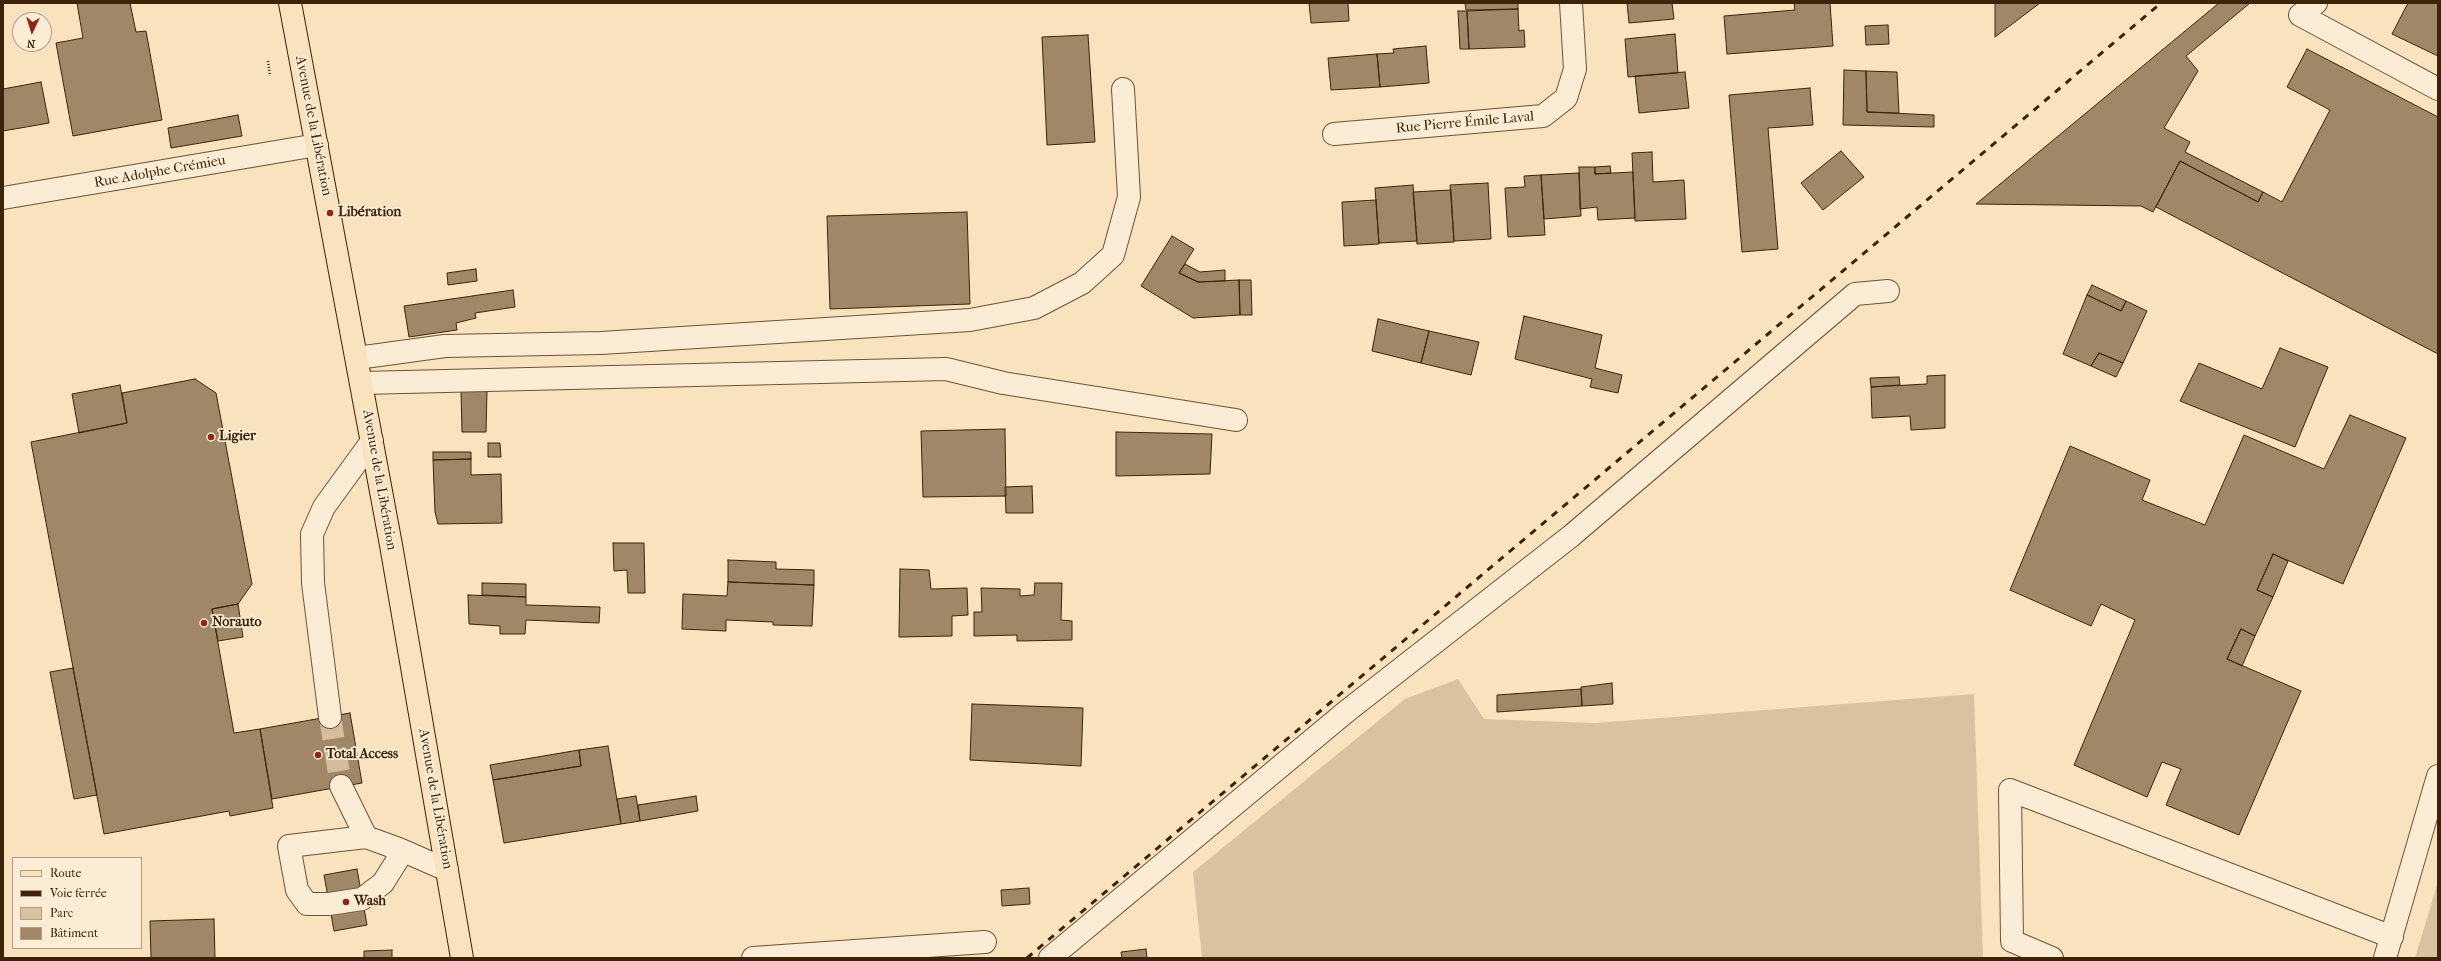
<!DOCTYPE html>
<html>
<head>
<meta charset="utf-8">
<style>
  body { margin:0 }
  #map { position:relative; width:2441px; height:961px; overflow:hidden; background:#f9e3bf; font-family:"IM FELL French Canon",serif }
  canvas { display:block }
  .frame { position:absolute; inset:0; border:4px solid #3d2307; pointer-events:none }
  .legend { position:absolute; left:12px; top:857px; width:130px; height:92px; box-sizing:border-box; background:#fbedd5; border:1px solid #af9c83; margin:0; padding:5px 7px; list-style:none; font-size:12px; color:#3d2307 }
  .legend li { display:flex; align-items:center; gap:8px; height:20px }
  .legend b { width:20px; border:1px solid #af9c83 }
  .north { position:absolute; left:12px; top:12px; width:40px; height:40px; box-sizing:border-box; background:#fbedd5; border:1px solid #af9c83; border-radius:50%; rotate:184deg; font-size:11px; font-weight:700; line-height:16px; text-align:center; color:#3d2307 }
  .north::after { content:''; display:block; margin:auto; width:14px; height:18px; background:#8f2418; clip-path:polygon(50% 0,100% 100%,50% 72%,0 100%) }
</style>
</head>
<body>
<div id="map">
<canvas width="2441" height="961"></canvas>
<div class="frame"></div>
<ul class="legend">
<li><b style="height:5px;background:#f9e3bf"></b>Route</li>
<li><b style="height:5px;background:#3d2307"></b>Voie ferrée</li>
<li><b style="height:11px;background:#d9c2a0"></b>Parc</li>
<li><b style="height:11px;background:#9f8767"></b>Bâtiment</li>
</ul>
<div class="north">N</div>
</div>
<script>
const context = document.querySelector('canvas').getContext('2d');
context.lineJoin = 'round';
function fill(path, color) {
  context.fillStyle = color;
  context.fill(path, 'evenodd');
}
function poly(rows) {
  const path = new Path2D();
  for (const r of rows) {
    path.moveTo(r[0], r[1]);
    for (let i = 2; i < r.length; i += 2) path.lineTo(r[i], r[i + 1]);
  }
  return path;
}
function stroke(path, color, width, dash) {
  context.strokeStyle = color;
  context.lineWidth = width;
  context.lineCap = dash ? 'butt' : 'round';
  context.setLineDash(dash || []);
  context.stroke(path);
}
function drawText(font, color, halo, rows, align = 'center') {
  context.font = font + ' "IM FELL French Canon",serif';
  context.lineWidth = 3.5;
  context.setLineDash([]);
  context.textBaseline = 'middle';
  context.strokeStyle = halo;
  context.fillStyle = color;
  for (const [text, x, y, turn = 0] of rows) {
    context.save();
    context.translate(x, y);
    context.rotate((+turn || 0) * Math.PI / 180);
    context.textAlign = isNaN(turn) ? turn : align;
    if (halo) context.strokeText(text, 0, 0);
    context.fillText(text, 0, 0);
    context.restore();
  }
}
fill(poly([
  [1458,679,1484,719,1595,723,1974,694,1983,958,1202,958,1193,872,1405,699],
  [2438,882,2438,958,2415,958]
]), '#d9c2a0');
const building = poly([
  [77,3,130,3,136,32,146,31,162,120,73,136,56,43,83,38,77,3],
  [1309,3,1348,3,1349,21,1311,23,1309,3],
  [1465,3,1518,3,1518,9,1466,10,1465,3],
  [1627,3,1672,3,1674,19,1629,23,1627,3],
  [1794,3,1830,3,1833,46,1727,54,1724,16,1795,10,1794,3],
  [1995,3,2040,3,1995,37,1995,3],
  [2219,3,2250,3,2186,56,2198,71,2164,128,2190,142,2185,152,2263,192,2258,202,2180,161,2153,212,2141,206,1976,204,2219,3],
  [2408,3,2438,3,2438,56,2392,34,2408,3],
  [1518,9,1519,31,1524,30,1525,47,1469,49,1467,11,1518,9],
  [1458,11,1467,11,1469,49,1460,49,1458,11],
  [1888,25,1889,44,1866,45,1865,26,1888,25],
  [1675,34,1678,73,1628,77,1625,39,1675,34],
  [1088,35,1095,142,1047,145,1042,37,1088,35],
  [1426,46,1429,83,1380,87,1377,54,1394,53,1393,49,1426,46],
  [2307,49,2438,117,2438,354,2156,207,2180,161,2258,202,2263,192,2282,202,2330,110,2287,87,2307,49],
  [1377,54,1380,87,1331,90,1328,58,1377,54],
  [1844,70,1866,71,1867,112,1934,115,1934,127,1843,125,1844,70],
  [1866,71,1897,72,1899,113,1867,112,1866,71],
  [1685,72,1689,108,1639,113,1635,76,1685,72],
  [41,82,49,123,3,131,3,89,41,82],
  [1810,88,1813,125,1768,128,1778,249,1742,252,1729,95,1810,88],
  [238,115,242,136,171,148,168,128,238,115],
  [1841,151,1864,177,1823,210,1801,183,1841,151],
  [1652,152,1653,182,1684,180,1686,219,1635,221,1632,153,1652,152],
  [1610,166,1611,173,1595,174,1595,167,1610,166],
  [1579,167,1595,167,1595,174,1633,172,1635,218,1598,220,1597,207,1580,209,1579,167],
  [1579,173,1581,216,1544,219,1541,175,1579,173],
  [1541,175,1545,235,1508,237,1505,188,1525,187,1524,176,1541,175],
  [1488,183,1491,239,1454,241,1450,185,1488,183],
  [1413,185,1417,241,1379,243,1375,188,1413,185],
  [1451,190,1454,242,1417,244,1413,192,1451,190],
  [1376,200,1379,244,1344,246,1342,202,1376,200],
  [967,212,970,304,830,309,827,216,967,212],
  [1172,236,1194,249,1179,273,1198,282,1239,280,1240,315,1193,318,1141,286,1172,236],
  [1185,264,1200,272,1225,270,1225,281,1198,282,1179,273,1185,264],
  [476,269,477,281,448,285,447,273,476,269],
  [1239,280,1251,280,1252,315,1240,315,1239,280],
  [2092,285,2126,301,2121,311,2087,295,2092,285],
  [513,290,515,307,475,313,476,318,456,323,457,330,409,337,404,306,513,290],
  [2087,295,2121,311,2126,301,2147,311,2123,363,2099,353,2091,366,2063,354,2087,295],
  [1524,316,1602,335,1595,368,1622,375,1618,393,1590,387,1592,379,1515,359,1524,316],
  [1378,319,1429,331,1421,363,1372,351,1378,319],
  [1429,331,1479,342,1471,375,1421,363,1429,331],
  [2280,348,2328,367,2295,447,2180,401,2199,363,2262,389,2280,348],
  [2099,353,2123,363,2116,377,2091,366,2099,353],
  [1945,375,1945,428,1911,430,1910,416,1872,418,1871,387,1927,384,1927,376,1945,375],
  [1899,377,1900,385,1871,387,1870,378,1899,377],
  [195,379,216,393,252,584,238,604,212,609,234,733,260,729,273,808,230,816,229,811,104,834,31,442,127,423,122,393,195,379],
  [120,385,127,423,79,433,72,394,120,385],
  [461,391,487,391,486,432,462,432,461,391],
  [2350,415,2406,438,2343,584,2273,554,2257,590,2273,597,2255,636,2241,629,2227,659,2301,691,2239,835,2166,805,2181,769,2162,762,2147,797,2074,765,2135,620,2101,604,2091,626,2010,590,2070,446,2150,480,2142,500,2205,525,2244,435,2324,469,2350,415],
  [1005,429,1006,496,923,497,921,431,1005,429],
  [1116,432,1212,434,1210,474,1116,476,1116,432],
  [488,443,500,443,501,457,488,457,488,443],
  [433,452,471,452,471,459,433,460,433,452],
  [471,459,471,475,501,474,502,523,438,524,435,512,433,460,471,459],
  [1032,486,1033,513,1006,513,1005,487,1032,486],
  [613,543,644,543,645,593,628,593,627,570,614,571,613,543],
  [2273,554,2288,561,2273,597,2257,590,2273,554],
  [728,560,776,562,776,569,814,570,814,585,728,582,728,560],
  [900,569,929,570,931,589,967,588,968,615,952,616,952,636,899,637,900,569],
  [728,582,814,585,812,626,773,625,773,622,726,620,726,631,682,629,683,594,727,596,728,582],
  [482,583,526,584,526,597,482,595,482,583],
  [1035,583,1062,583,1061,620,1072,621,1072,640,1017,641,1017,635,974,636,974,612,982,612,981,588,1020,589,1020,596,1034,595,1035,583],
  [468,595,526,597,526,605,600,607,599,623,526,620,525,634,500,634,500,626,469,624,468,595],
  [238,604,243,637,218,641,212,609,238,604],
  [2241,629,2255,636,2242,666,2227,659,2241,629],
  [73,668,97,795,74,799,50,672,73,668],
  [1612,683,1613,704,1582,706,1581,687,1612,683],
  [1581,689,1582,706,1497,712,1497,695,1581,689],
  [972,704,1083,708,1081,766,970,760,972,704],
  [350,713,362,783,272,799,260,729,350,713],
  [608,746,621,824,504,843,493,780,581,766,579,750,608,746],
  [579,750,581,766,493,780,490,765,579,750],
  [636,796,640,821,621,824,617,799,636,796],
  [696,796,698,811,640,821,638,805,696,796],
  [357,869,367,925,334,931,324,875,357,869],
  [1029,888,1030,904,1002,906,1001,890,1029,888],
  [214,919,215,958,151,958,150,921,214,919],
  [1146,949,1147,958,1122,958,1121,952,1146,949],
  [392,950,392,958,364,958,364,951,392,950]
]);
fill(building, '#9f8767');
stroke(building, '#3d2307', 1);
stroke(poly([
  [330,717,341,786]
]), '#d3bd9a', 22, [22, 11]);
const minor = poly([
  [2316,3,2300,15,2438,89],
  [1334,134,1543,116,1566,98,1575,69,1571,3],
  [3,198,317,145],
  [357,358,445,346,601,343,970,320,1034,308,1082,283,1113,255,1129,197,1123,89],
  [362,383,946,369,1003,383,1236,420],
  [330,717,313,583,312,534,324,507,372,441],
  [341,786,366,837,399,849,447,870],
  [366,837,289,846,297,890,307,904,329,904,362,899,383,883,403,851],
  [753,958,985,942],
  [1050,958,1347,711,1571,536,1855,294,1888,291],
  [2052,958,2012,941,2010,790,2392,937],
  [2385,958,2438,776]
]);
const major = poly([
  [290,3,391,545,462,958]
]);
stroke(minor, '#6c5335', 24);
stroke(major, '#3d2307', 24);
stroke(poly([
  [268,61,270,76]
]), '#3d2307', 2.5, [1, 2]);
stroke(minor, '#fbedd5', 22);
stroke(major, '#f9e3bf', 22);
stroke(poly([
  [1027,958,2161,3]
]), '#3d2307', 3, [7, 7]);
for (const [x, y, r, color] of [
  [330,213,4,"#8f2418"],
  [211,437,4,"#8f2418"],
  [204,623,4,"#8f2418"],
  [318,755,4,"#8f2418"],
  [346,902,4,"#8f2418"]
]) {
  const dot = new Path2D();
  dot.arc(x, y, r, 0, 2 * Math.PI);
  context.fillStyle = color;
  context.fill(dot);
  stroke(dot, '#fbedd5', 1.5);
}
drawText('14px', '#3d2307', '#fbedd5', [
  ["Rue Pierre Émile Laval",1465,123,-5],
  ["Avenue de la Libération",313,126,79],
  ["Rue Adolphe Crémieu",160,172,-10],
  ["Avenue de la Libération",379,480,80],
  ["Avenue de la Libération",435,799,80]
]);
drawText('bold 14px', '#3d2307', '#fbedd5', [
  ["Libération",338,213],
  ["Ligier",219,437],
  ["Norauto",212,623],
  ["Total Access",326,755],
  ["Wash",354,902]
], 'left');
</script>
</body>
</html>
